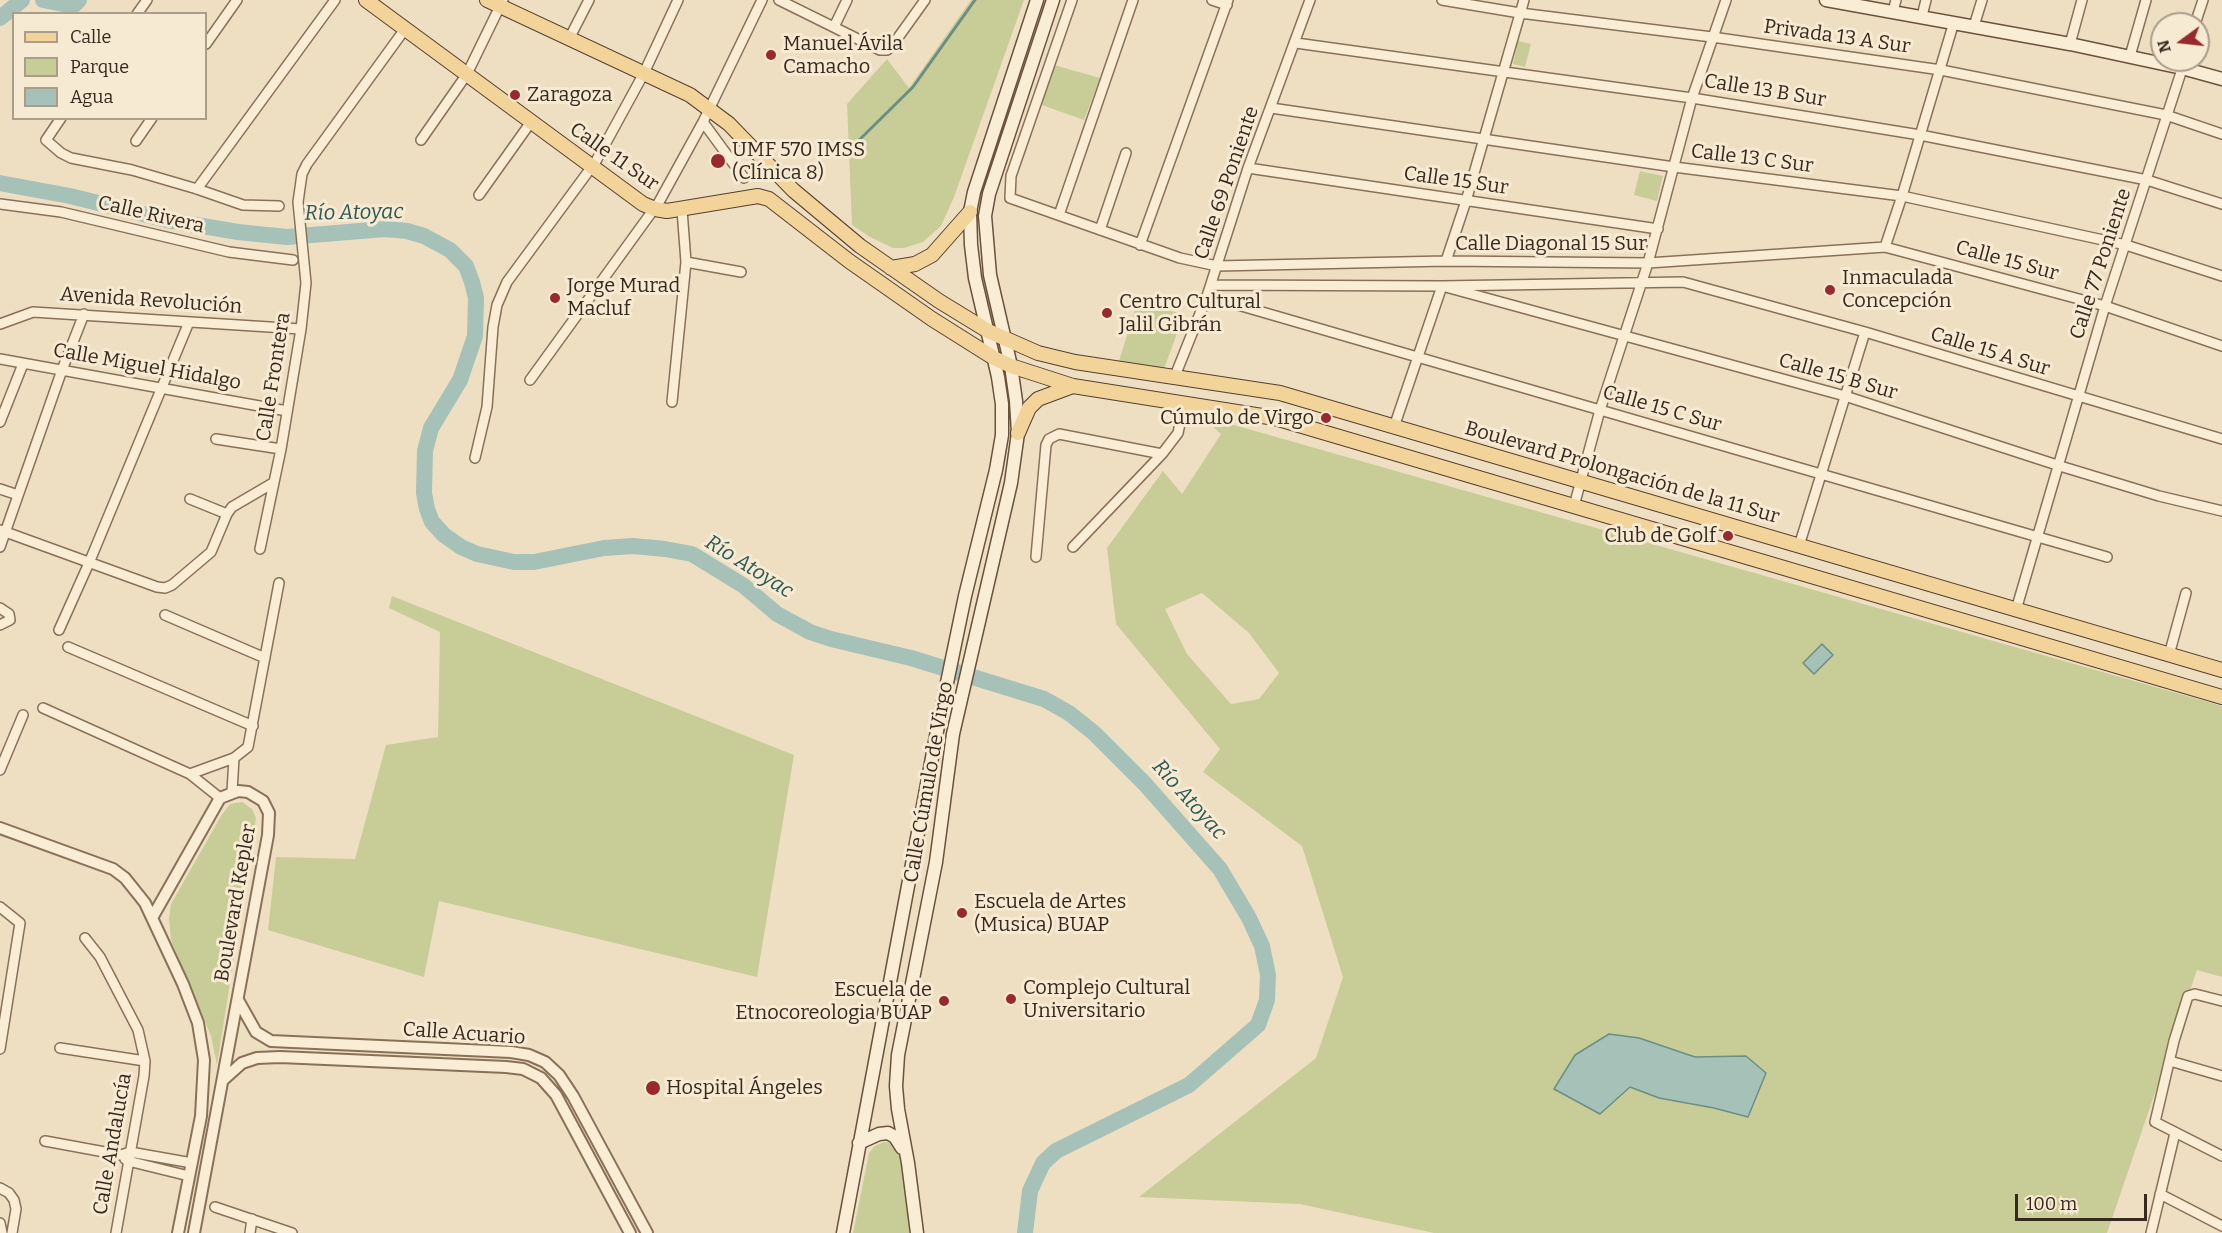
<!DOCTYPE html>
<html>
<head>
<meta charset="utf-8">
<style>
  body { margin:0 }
  #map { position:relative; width:2222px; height:1233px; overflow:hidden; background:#eedfc3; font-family:Bitter,serif }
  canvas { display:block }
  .legend { position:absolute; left:12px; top:12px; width:195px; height:108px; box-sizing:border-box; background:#f6ead2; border:2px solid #aa9d8a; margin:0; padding:8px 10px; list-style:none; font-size:18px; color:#38291e }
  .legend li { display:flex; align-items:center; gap:12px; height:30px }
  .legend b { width:30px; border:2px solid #aa9d8a }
  .north { position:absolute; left:2150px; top:12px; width:60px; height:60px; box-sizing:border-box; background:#f6ead2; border:2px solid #aa9d8a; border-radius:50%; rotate:255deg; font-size:16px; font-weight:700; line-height:24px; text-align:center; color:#38291e }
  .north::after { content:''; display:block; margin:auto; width:21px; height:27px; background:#98292f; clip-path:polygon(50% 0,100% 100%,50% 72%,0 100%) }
  .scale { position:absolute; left:2015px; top:1194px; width:132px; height:27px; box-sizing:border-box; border:3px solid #38291e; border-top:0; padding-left:8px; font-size:18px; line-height:21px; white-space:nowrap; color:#38291e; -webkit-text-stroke:4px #f6ead2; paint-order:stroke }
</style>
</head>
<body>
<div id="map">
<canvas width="2222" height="1233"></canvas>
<ul class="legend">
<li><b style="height:8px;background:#f2d39a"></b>Calle</li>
<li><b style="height:16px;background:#c8cd97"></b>Parque</li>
<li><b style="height:16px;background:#a5c1b8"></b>Agua</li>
</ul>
<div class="north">N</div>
<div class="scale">100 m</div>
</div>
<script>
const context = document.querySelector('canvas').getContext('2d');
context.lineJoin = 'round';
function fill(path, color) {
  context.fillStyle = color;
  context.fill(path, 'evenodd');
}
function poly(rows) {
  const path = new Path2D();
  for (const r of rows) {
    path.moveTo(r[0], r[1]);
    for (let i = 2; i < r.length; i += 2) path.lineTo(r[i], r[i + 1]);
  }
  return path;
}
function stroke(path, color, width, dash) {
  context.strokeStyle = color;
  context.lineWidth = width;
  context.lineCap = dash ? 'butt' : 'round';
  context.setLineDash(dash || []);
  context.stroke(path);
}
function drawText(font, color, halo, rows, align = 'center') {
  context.font = font + ' Bitter,serif';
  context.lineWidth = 6;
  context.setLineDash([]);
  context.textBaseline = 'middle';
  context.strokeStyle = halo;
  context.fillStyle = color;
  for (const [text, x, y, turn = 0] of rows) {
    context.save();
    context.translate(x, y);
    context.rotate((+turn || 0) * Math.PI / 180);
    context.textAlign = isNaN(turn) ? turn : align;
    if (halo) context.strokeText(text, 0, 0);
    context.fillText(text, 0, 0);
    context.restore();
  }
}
fill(poly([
  [971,0,1024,0,954,197,941,226,923,242,904,248,893,248,870,237,852,225,847,104,887,59,909,88],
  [1518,41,1531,44,1525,67,1513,64],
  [1054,65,1100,78,1084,120,1039,104],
  [1640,171,1663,176,1657,201,1634,195],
  [1137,303,1184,314,1164,369,1119,361],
  [1199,415,2222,706,2222,977,2197,970,2107,1233,1434,1233,1300,1204,1139,1197,1316,1058,1343,977,1302,846,1203,772,1220,749,1116,624,1107,548,1163,471,1182,494,1221,434],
  [1202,593,1249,633,1279,673,1259,699,1231,704,1187,654,1165,609],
  [392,596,794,755,757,977,439,901,424,977,268,930,276,857,355,859,386,745,438,737,440,632,389,608],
  [242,802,252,809,256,818,217,1065,211,1036,171,940,169,919,171,904,221,816,230,804],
  [884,1142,894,1143,901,1153,912,1233,853,1233,869,1153,875,1146]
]), '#c8cd97');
const water = poly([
  [1822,644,1833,655,1814,674,1803,663,1822,644],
  [1609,1034,1639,1038,1695,1057,1746,1056,1766,1073,1748,1117,1714,1108,1659,1098,1630,1087,1600,1114,1554,1089,1575,1055,1609,1034]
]);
fill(water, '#a5c1b8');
stroke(water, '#6c8f85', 1.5);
stroke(poly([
  [850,149,913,87,975,0]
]), '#6c8f85', 3);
stroke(poly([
  [43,0,73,6,79,0],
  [0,18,22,0],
  [0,183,70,196,167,220,238,232,287,237,385,229,407,231,424,236,450,250,466,266,472,282,476,298,475,336,460,380,431,428,425,451,424,493,427,509,432,522,444,535,461,547,477,554,514,562,534,562,604,548,633,546,665,549,692,554,744,586,777,614,810,632,831,639,911,658,1044,699,1069,713,1094,733,1145,784,1220,869,1249,918,1262,946,1268,975,1267,1000,1258,1025,1189,1085,1056,1151,1043,1163,1030,1191,1025,1233]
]), '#a5c1b8', 16);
const minor = poly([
  [779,0,880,50,887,50,892,46,925,0],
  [1072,0,1011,176,1010,198,1180,258,1217,266,1446,261,1648,263,1885,247,2105,306,2222,346],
  [1212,0,1227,5],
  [1442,0,1520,13,1712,37,1941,70,2166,115,2222,134],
  [1893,11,1896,0],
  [137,14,147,0],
  [1922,16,1926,0],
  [2195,24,2203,0],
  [1974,26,1982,0],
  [834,27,847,0],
  [569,39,589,0],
  [1296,43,1692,98,1920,135,2147,180,2222,204],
  [206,44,237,0],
  [2070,44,2082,0],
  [2130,56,2146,0],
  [1271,108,1674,167,1902,196,2126,245,2222,276],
  [61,118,46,140,61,153,71,158,132,170,197,189,243,205,279,206],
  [703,122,744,178],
  [421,140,467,74,503,0],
  [136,141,152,118],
  [1248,168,1658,229],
  [197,189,335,0],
  [479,195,531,122],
  [0,204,61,212,229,252,293,260],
  [1059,215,1133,0],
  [1100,230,1126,153],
  [1140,245,1228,0],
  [1885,247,1902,196,1954,22],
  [1446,261,1466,201,1524,0],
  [686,262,741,272],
  [1211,285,1442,286,1683,282,1865,332,2222,439],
  [1207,296,2107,557],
  [0,324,33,312,301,329],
  [0,359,287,411],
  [1175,376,1207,296,1248,168,1310,0],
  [530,380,659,202,703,122,762,0],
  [672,402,686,262,682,210],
  [0,422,23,364],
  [1394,427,1442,286,1845,396,2060,466,2159,496,2222,511],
  [216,439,281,449],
  [475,458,487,407,493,327,497,305,507,282,596,161,644,73,678,0],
  [0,489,18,495],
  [190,499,227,514],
  [1574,506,1600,410,1648,263,1692,98,1726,0],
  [0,530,157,587,165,588,172,585,211,552,227,514,232,507,273,483],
  [1799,546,1865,332],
  [0,547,62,370,84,314],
  [1073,547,1162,454,1178,433,1181,419,1169,401],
  [260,549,281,449,301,329,306,283,298,202,302,174,307,164,405,29],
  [1036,557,1046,445,1049,439,1059,434,1162,454],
  [0,608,9,614,10,620,0,625],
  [2016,610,2105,306,2185,60],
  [165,615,265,658],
  [59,630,89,563,189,322],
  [68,647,253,726],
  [2169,655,2186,593],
  [43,708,190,774,220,798],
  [0,770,23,715],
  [190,774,234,758,248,747,279,583],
  [232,792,234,758],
  [0,907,20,923,0,1049],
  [85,938,100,957,138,1030,145,1061,144,1076,116,1233],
  [2222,1001,2195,994,2188,996,2174,1041,2155,1122,2222,1156],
  [60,1048,145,1061],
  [2170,1061,2222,1076],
  [45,1141,121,1155,130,1152,192,1163],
  [125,1159,128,1161,189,1176],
  [0,1188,9,1193,14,1200,16,1209,12,1233],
  [2160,1194,2222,1226],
  [215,1207,292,1233],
  [0,1223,2,1233],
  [250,1233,252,1219],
  [2151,1233,2175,1133]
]);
const tertiary = poly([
  [0,828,113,869,125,878,145,903,183,984,198,1023,204,1060,201,1116,178,1233],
  [152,918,220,798,238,791,248,792,263,801,269,813,268,835,194,1233],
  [238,1000,256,1032,271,1041,511,1052,529,1055,545,1062,559,1075,573,1096,647,1233],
  [223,1080,242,1063,257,1058,280,1057,506,1067,523,1069,541,1078,556,1095,630,1233]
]);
const secondary = poly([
  [1826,0,2070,44,2182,68,2222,79],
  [859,1143,879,1134,888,1133,895,1137,902,1148],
  [843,1233,937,731,965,596,996,470,1002,435,1002,404,998,377,975,278,971,245,970,212,974,192,1037,0],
  [917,1233,908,1163,898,1109,896,1086,898,1055,936,862,953,734,1011,483,1018,433,1016,401,1011,366,990,275,985,216,989,194,1053,0]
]);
const primary = poly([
  [366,0,643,204,655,209,667,211,758,196,769,199,849,261,932,319,994,358,1011,366,1073,386,1275,418,2222,697],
  [487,0,690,95,729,124,793,190,860,246,939,301,988,331,1038,353,1075,362,1280,393,2222,670],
  [891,268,915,264,932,255,970,212],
  [1018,433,1029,408,1038,399,1073,386]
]);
stroke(minor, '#897159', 12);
stroke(tertiary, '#897159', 14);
stroke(secondary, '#6a523d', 15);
stroke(primary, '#563f2e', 16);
stroke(minor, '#f9edd6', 9);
stroke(tertiary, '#f9edd6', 10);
stroke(secondary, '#f9edd6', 12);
stroke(primary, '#f2d39a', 14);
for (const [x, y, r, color] of [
  [771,55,6,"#98292f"],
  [515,95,6,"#98292f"],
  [718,161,8,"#98292f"],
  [1830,290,6,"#98292f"],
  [555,298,6,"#98292f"],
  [1107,313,6,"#98292f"],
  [1326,418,6,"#98292f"],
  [1728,536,6,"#98292f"],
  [962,913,6,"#98292f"],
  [1011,999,6,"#98292f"],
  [944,1001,6,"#98292f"],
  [653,1088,8,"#98292f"]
]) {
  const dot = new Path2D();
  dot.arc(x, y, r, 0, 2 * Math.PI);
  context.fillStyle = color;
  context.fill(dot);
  stroke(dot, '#f6ead2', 2);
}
drawText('20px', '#38291e', '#f6ead2', [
  ["Privada 13 A Sur",1837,37,8],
  ["Calle 13 B Sur",1765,91,9],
  ["Calle 11 Sur",614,157,35],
  ["Calle 13 C Sur",1752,159,7],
  ["Calle 15 Sur",1456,181,8],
  ["Calle 69 Poniente",1227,183,-71],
  ["Calle Rivera",151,215,13],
  ["Calle Diagonal 15 Sur",1551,244],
  ["Calle 15 Sur",2007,261,15],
  ["Calle 77 Poniente",2101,264,-72],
  ["Avenida Revolución",151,301,4],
  ["Calle 15 A Sur",1990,352,17],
  ["Calle Miguel Hidalgo",147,367,10],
  ["Calle Frontera",274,377,-81],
  ["Calle 15 B Sur",1838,377,16],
  ["Calle 15 C Sur",1662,409,16],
  ["Boulevard Prolongación de la 11 Sur",1622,473,16],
  ["Calle Cúmulo de Virgo",929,782,-80],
  ["Boulevard Kepler",236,903,-80],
  ["Calle Acuario",464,1034,4],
  ["Calle Andalucía",113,1144,-80]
]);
drawText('20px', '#38291e', '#f6ead2', [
  ["Manuel Ávila",783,44],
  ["Camacho",783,67],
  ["Zaragoza",527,95],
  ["UMF 570 IMSS",732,150],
  ["(Clínica 8)",732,173],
  ["Inmaculada",1842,278],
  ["Concepción",1842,301],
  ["Jorge Murad",567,286],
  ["Macluf",567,309],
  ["Centro Cultural",1119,302],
  ["Jalil Gibrán",1119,325],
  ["Cúmulo de Virgo",1314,418,"right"],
  ["Club de Golf",1716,536,"right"],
  ["Escuela de Artes",974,902],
  ["(Musica) BUAP",974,925],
  ["Complejo Cultural",1023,988],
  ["Universitario",1023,1011],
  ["Escuela de",932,990,"right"],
  ["Etnocoreologia BUAP",932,1013,"right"],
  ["Hospital Ángeles",666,1088]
], 'left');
drawText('italic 21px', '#2d5854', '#f6ead2', [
  ["Río Atoyac",354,213,-1],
  ["Río Atoyac",749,567,32],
  ["Río Atoyac",1189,800,48]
]);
</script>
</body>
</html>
